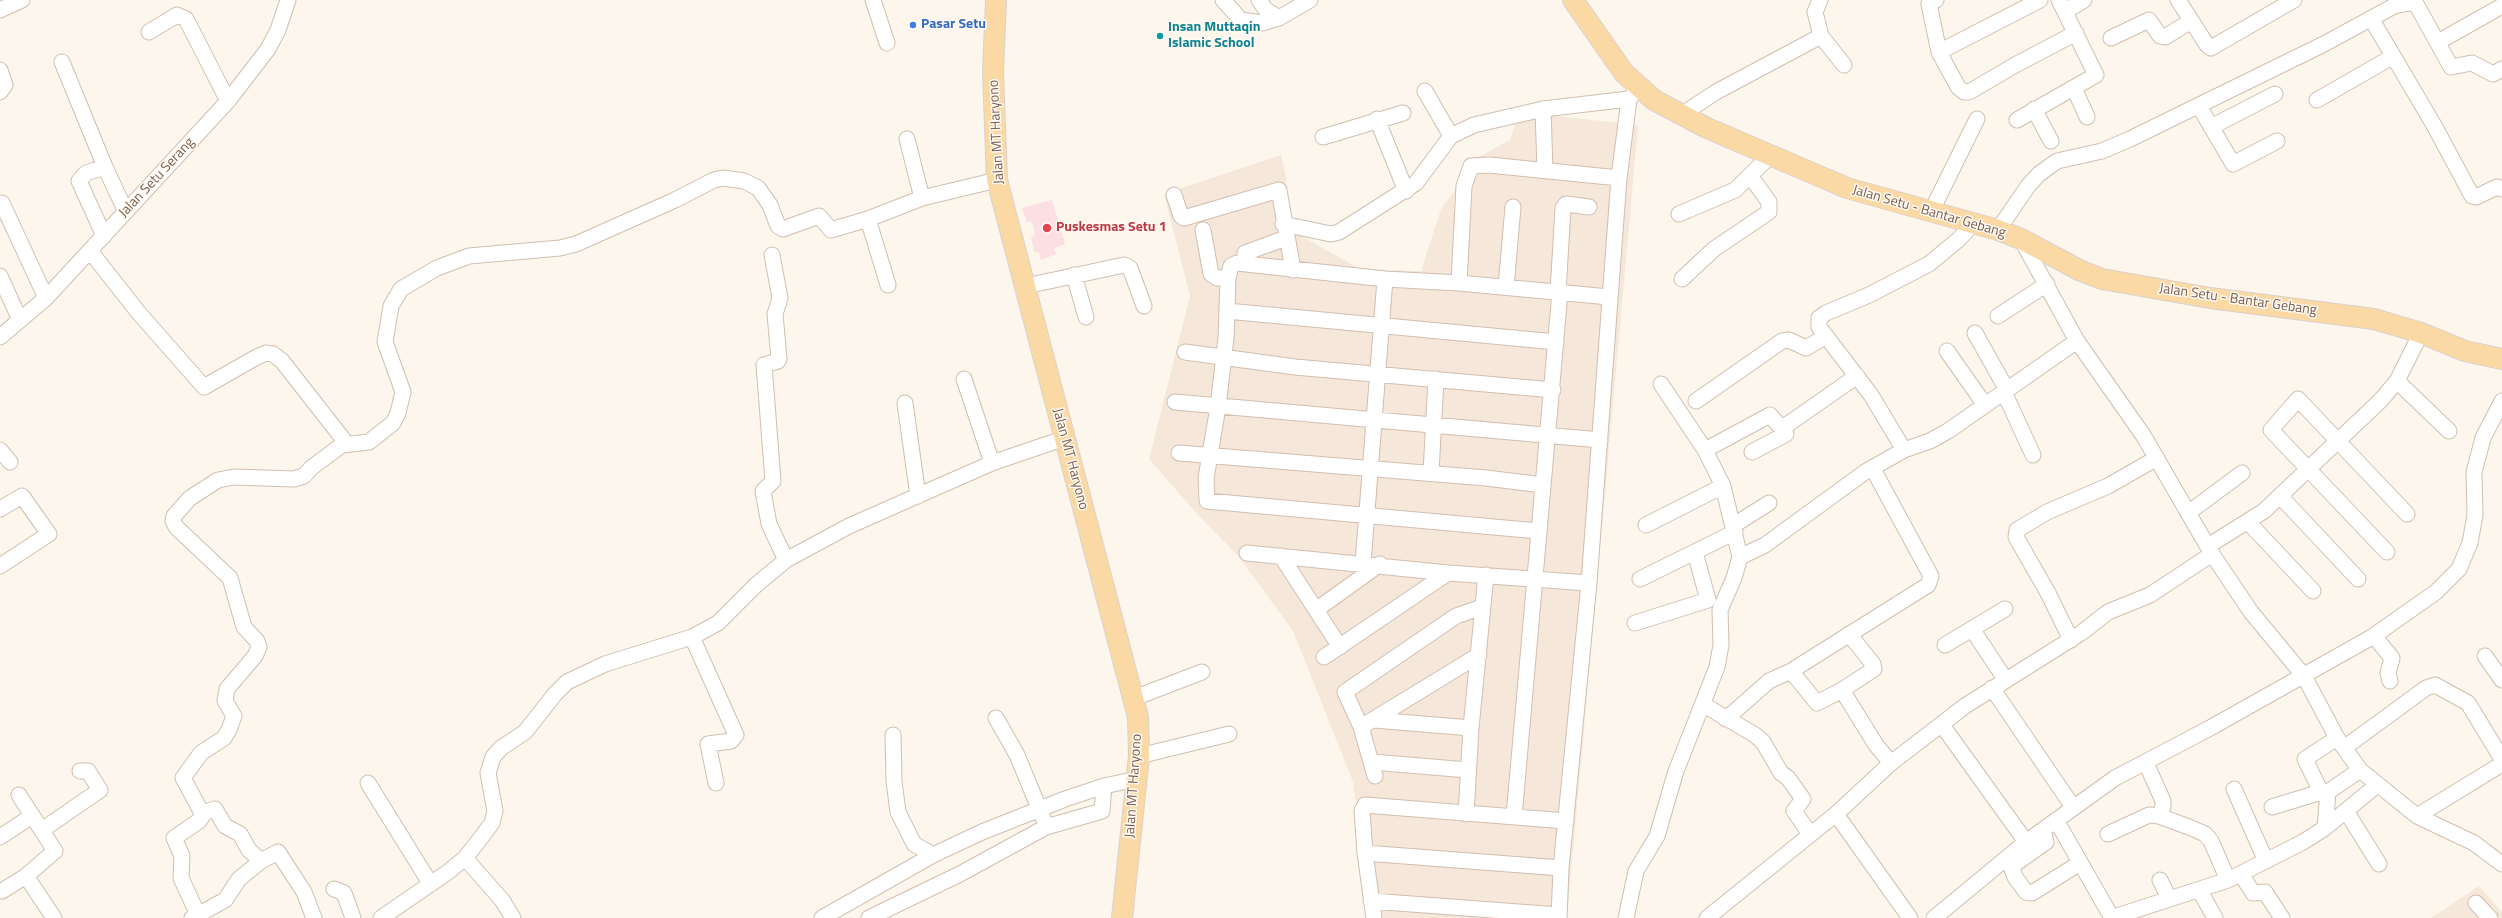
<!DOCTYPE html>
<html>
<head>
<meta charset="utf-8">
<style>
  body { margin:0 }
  canvas { display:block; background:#fdf6ec }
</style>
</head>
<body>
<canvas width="2502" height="918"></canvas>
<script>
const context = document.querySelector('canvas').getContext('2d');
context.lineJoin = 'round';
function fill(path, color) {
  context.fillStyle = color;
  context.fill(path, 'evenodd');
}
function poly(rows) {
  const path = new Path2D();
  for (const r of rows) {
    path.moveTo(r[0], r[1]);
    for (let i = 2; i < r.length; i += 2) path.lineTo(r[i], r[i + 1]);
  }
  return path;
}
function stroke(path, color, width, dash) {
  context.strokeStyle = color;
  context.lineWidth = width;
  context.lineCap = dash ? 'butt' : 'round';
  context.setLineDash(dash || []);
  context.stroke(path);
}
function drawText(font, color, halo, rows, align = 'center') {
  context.font = font + ' "Titillium Web",sans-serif';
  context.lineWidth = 3;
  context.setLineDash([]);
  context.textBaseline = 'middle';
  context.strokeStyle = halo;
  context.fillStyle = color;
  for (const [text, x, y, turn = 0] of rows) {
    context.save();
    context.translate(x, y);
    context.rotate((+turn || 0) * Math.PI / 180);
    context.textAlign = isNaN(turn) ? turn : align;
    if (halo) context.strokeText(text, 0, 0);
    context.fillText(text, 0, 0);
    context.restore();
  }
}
fill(poly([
  [1519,112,1638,125,1567,918,1373,918,1353,782,1293,631,1239,557,1198,515,1149,459,1190,296,1164,194,1281,155,1286,177,1283,216,1296,233,1362,270,1421,271,1441,209,1480,156,1510,140],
  [2479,886,2502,912,2502,918,2431,918]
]), '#f5e8da');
fill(poly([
  [1052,200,1065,244,1054,248,1056,254,1041,260,1039,252,1035,253,1031,238,1035,235,1032,222,1027,222,1022,208]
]), '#fbdfe3');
const minor = poly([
  [873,0,887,43],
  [1223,0,1241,20,1262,23,1279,18,1310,0],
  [1259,0,1266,10,1279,18],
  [1936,0,1929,4,1939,52,1958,87,1964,92,1969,92,2017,64,2076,33],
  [2178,0,2207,45,2211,48,2294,0],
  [0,10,22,0],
  [2066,11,2084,0],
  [2372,20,2435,127,2472,196,2476,197,2497,187,2502,189],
  [149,32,177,15,186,19,228,101],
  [1821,36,1844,65],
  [2111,38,2149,20,2160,36,2165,37,2191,21],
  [2438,42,2502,6],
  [1939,52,2040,0],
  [62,62,105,167,126,212],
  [0,70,5,85,0,92],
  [2074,88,2087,117],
  [1425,91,1451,136],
  [2317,100,2392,57],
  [2199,106,2233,164,2277,141],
  [1543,109,1545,170],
  [2034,109,2051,141],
  [1681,115,1716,92,1821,36,1815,12,1820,0],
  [1377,119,1406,191],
  [2017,120,2096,75,2059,0],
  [2211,127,2275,94],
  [1323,137,1403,113],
  [907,139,922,198],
  [1174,195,1181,216,1184,218,1279,190,1293,270],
  [2,203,46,298],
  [1931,212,1977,119],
  [1679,214,1735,190,1771,155],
  [868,219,888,285],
  [1283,224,1331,234,1339,232,1416,183,1451,136,1474,125,1543,109,1629,99],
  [1203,230,1211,274,1217,278,1228,278],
  [1998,230,2028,186,2039,174,2057,161,2102,151,2130,139,2324,44,2394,6,2415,2,2451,67,2472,63,2493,74,2502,69],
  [104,236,79,181,86,173,105,167],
  [2021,239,2077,341,2143,435,2212,554,2251,612,2304,676,2337,738,2360,770,2417,816,2474,843,2502,864],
  [90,251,138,312,204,387,255,358,266,353,273,354,282,361,347,444],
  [1245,253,1286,238],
  [772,255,780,298,775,314,779,359,778,361,764,365,773,481,763,491,769,524,786,560],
  [1074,275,1086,317],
  [0,276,20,320],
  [1682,279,1714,249,1769,212,1769,202,1751,177],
  [1459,283,1464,186,1471,166,1489,165,1619,178],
  [1026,286,1124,265,1130,268,1144,306],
  [1506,287,1513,207],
  [1558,292,1563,208,1566,204,1589,207],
  [1227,311,1556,342],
  [1998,316,2047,284],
  [1975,333,2007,390],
  [0,337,46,298,228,101,268,49,278,30,288,0],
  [1947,351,1985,405],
  [1185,352,1295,367,1553,390],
  [964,379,992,463],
  [2397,381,2449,431],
  [1661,384,1705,450,1770,415,1786,434,1752,452],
  [2004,392,2033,455],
  [1696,401,1782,341,1789,340,1806,348,1825,337],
  [1175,402,1600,440],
  [905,403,918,496],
  [1781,429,1857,376],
  [0,450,10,462],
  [1904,450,1871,395,1819,327,1819,318,1826,313,1869,295,1929,264,1959,239,1975,222],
  [1179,453,1486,478,1543,485],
  [1431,473,1436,379],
  [2280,496,2358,579],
  [0,509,22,496,49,534,0,566],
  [2188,513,2242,473],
  [2248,522,2313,591],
  [1646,525,1723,486],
  [1734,525,1769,503],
  [1538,531,1207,501,1206,478,1218,407,1226,338,1228,278,1231,266,1237,263,1385,279,1459,283,1609,297],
  [2208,546,2264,511,2381,400,2397,381,2421,333],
  [2387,552,2271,430,2298,399,2407,514],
  [1247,553,1448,573,1589,583],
  [1281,556,1340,647],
  [1740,557,1765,545,1865,472,1904,450,1930,441,1948,431,2077,341],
  [1363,563,1385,279],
  [1640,579,1735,532],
  [1316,610,1380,564],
  [1635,623,1708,600,1695,552],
  [1972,629,2005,679],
  [1849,634,1873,664,1874,669,1842,690,1876,745,1891,763],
  [2374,636,2392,658,2388,673,2390,681],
  [692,637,736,735,731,741,708,744,716,783],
  [2071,640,2048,593,2016,537,2017,530,2047,512,2108,486,2157,458],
  [1945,645,2005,609],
  [2485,656,2502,680],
  [1324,657,1448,573],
  [1791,671,1817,703,1842,690],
  [1992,688,2073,807],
  [1134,698,1202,672],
  [1704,705,1755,735,1763,742,1781,773,1788,778,1803,799,1794,811,1810,834],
  [996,718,1017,755,1043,818],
  [1726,719,1769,681,1791,671,1928,585,1931,576,1873,469],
  [1375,720,1471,728],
  [1942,725,2026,842],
  [1361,727,1479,655],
  [893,735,894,781,898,812,914,844,933,855],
  [2344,748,2426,688,2435,685,2468,703,2502,759],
  [1139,756,1229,734],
  [1372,762,1468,770],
  [2146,763,2163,801,2163,807,2159,816],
  [1375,776,1361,727,1345,692,1456,616,1482,607],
  [368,783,430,883],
  [2234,789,2266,861],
  [2328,792,2360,770],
  [19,795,55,851,26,876,54,918],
  [2272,807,2321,792],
  [2346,811,2379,864],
  [202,813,215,809,225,826,240,834,249,850,261,861],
  [1466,814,1471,728,1486,575],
  [1836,814,1910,918],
  [2417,816,2502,764],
  [1514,817,1560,292],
  [2056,820,2112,918],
  [2325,828,2328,792,2321,792,2305,759,2337,738],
  [42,830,100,790,88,771,80,771],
  [2043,830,2046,842,2015,864,2012,869,2015,877,2026,892,2032,893,2080,863],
  [2108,834,2149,815,2159,816,2189,827,2205,834,2211,841,2228,880],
  [0,837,32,816],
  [1365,853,1561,868],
  [465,858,502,900,513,918],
  [2241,874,2253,893,2265,892,2282,918],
  [2160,880,2169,898],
  [334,889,344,893,353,918],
  [2,891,26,876],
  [2200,891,2215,918],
  [1371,901,1559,915],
  [2476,903,2490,918],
  [198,915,181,878,182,856,174,838,199,821,203,815,183,778,201,753,224,738,229,730,234,716,225,701,227,689,255,656,259,647,257,641,244,627,230,578,176,527,173,521,174,516,190,498,218,480,234,477,294,479,304,476,311,468,342,445,369,442,393,423,398,413,403,392,385,342,391,306,401,289,437,268,469,256,560,248,576,244,675,200,714,180,723,178,744,181,758,188,770,205,778,226,783,229,819,216,831,230,868,219,922,198,997,180],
  [192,918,225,900,239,879,261,861,278,852,304,892,314,918],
  [381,918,448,872,465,858,477,843,492,823,495,811,488,773,493,757,501,748,525,732,555,694,567,682,605,664,692,637,718,623,756,585,786,560,849,526,992,463,1065,438],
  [822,918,933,855,982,832,1065,799,1104,786,1137,779],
  [869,918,960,874,1046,827,1102,811,1104,786],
  [1374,918,1365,853,1362,811,1365,805,1566,821],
  [1559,918,1561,868,1589,583,1619,178,1629,99,1639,88],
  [1626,918,1636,871,1657,836,1676,771,1717,667,1721,645,1720,610,1734,578,1740,557,1723,486,1705,450],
  [1707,918,1836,814,1891,763,1965,706,2081,633,2108,612,2150,595,2212,554],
  [1934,918,2026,842,2115,778,2210,728,2372,637,2436,592,2459,569,2470,543,2475,515,2474,472,2483,438,2502,401],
  [2111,918,2228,880,2303,842,2325,828,2377,785]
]);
const major = poly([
  [996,0,993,72,997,180,1138,717,1139,756,1122,918],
  [1573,0,1624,73,1654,100,1707,128,1847,188,1998,230,2021,239,2081,271,2102,279,2210,298,2374,319,2421,333,2465,351,2502,359]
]);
stroke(minor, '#d1beb0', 17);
stroke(major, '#dad1cd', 22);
stroke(minor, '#fff', 15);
stroke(major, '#fbd9a5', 20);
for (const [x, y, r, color] of [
  [913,25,4,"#3f7fe0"],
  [1160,36,4,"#0f9aa8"],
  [1047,228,5,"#e0444e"]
]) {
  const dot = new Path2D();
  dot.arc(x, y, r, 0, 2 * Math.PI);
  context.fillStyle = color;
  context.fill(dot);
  stroke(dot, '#fffaf3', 1.5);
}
drawText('bold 14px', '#366cbe', '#fffaf3', [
  ["Pasar Setu",921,25]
], 'left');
drawText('bold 14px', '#0d838f', '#fffaf3', [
  ["Insan Muttaqin",1168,28],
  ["Islamic School",1168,44]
], 'left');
drawText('14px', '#7a5c4d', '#fffaf3', [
  ["Jalan MT Haryono",997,132,-93],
  ["Jalan Setu Serang",157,178,-47],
  ["Jalan Setu - Bantar Gebang",1929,212,16],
  ["Jalan Setu - Bantar Gebang",2238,300,8],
  ["Jalan MT Haryono",1070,459,75],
  ["Jalan MT Haryono",1134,786,-86]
]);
drawText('bold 14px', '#be3a42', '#fffaf3', [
  ["Puskesmas Setu 1",1056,228]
], 'left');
</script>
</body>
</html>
